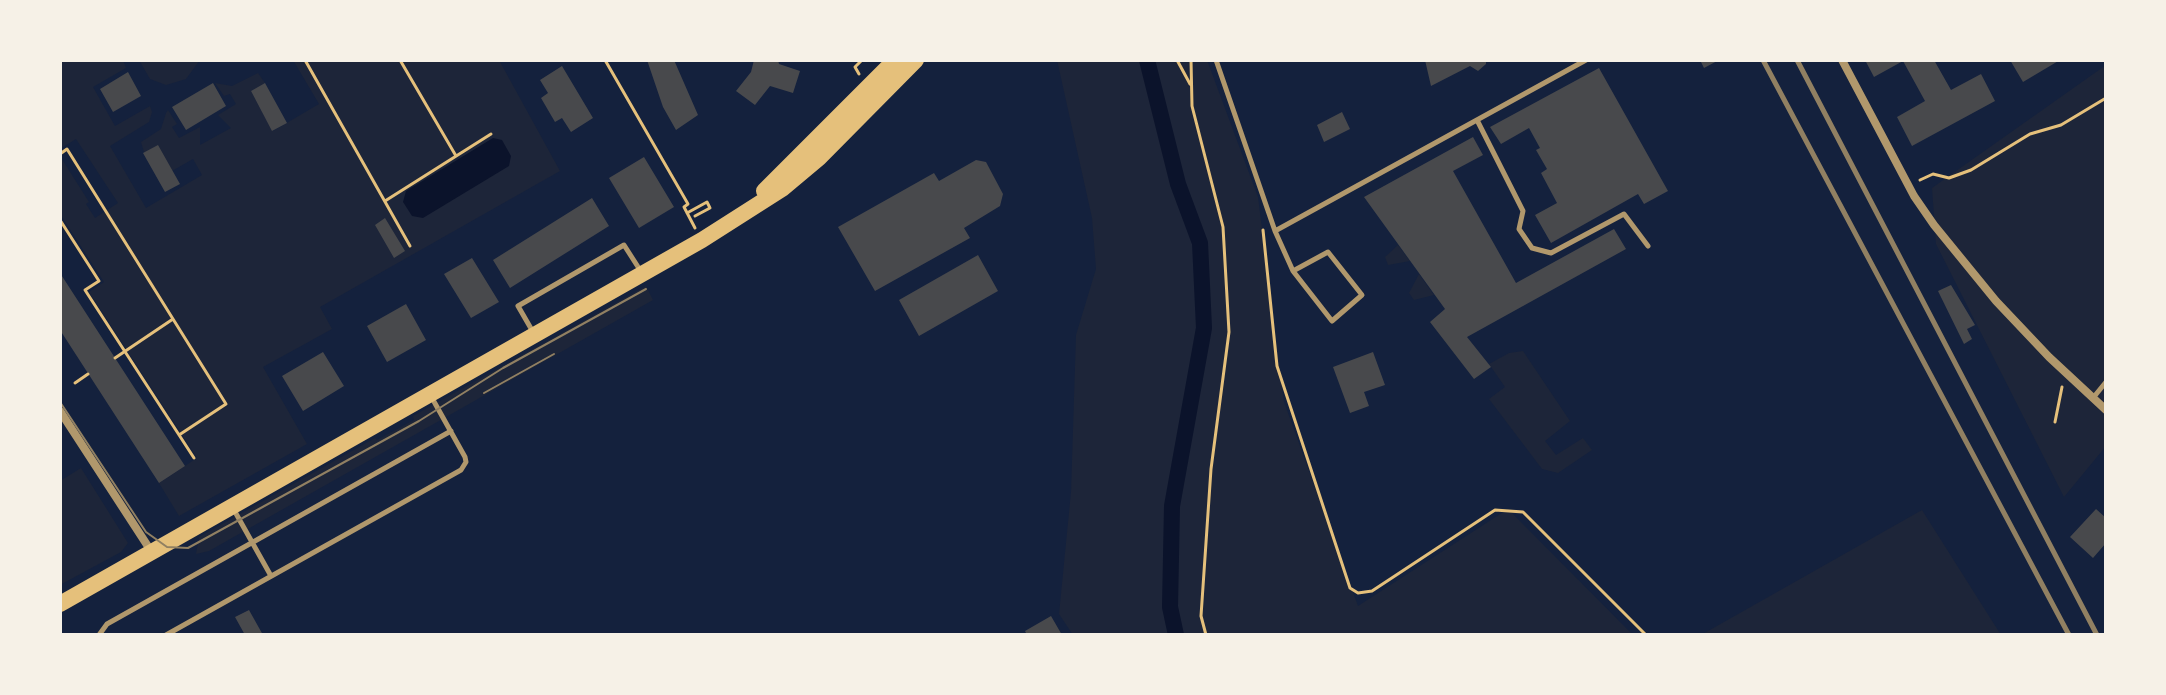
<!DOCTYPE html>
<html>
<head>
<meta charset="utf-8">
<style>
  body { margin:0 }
  #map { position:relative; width:2166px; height:695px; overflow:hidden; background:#14213d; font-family:Ubuntu,sans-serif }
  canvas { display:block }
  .frame { position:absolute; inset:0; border:62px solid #f6f1e7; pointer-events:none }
</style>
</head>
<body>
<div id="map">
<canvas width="2166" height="695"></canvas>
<div class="frame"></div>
</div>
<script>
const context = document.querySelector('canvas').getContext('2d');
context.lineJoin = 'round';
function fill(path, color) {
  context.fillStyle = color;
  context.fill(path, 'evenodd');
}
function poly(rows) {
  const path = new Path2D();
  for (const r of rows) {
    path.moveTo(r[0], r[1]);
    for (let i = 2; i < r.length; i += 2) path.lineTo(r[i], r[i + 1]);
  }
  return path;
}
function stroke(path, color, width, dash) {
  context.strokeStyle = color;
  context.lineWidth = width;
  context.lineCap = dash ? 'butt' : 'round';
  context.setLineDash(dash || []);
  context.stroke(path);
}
fill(poly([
  [60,60,123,60,126,68,93,87,115,126,150,106,152,112,149,122,110,146,146,208,202,175,193,159,172,171,144,152,141,142,161,129,166,113,168,110,177,124,172,127,179,138,200,127,200,145,231,128,218,115,236,104,230,94,224,96,215,83,232,86,258,73,265,83,251,91,273,131,319,104,293,60,499,60,560,171,320,307,332,329,263,367,307,444,179,516,159,483,197,458,89,292,104,282,60,214,60,156,89,202,86,204,95,218,118,203,76,139,60,149],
  [139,60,200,60,186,79,166,85,150,79],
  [1057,60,1207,60,1258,197,1284,402,1358,606,1508,509,1633,635,1073,635,1059,614,1071,492,1076,335,1096,269,1092,218],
  [2106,65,2106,446,2064,497,1936,244,1932,188],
  [1398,245,1410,261,1388,265,1385,257],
  [1419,274,1434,295,1414,300,1409,293],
  [646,286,653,300,209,551,196,554,199,537,375,438,377,440,414,420,413,416],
  [1523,351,1570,421,1545,441,1556,455,1583,438,1592,450,1558,473,1542,469,1489,399,1505,387,1489,364,1509,353],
  [81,468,128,543,121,552,60,585,60,481],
  [1922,510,2001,635,1701,635]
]), '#1d2539');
fill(poly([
  [493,138,502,140,511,156,509,166,423,218,412,216,403,202,406,191]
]), '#0b132b');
stroke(poly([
  [1147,60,1178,184,1200,243,1204,328,1172,506,1170,607,1176,635]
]), '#0b132b', 16);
fill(poly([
  [647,60,674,60,698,115,676,130,663,107],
  [754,60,778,60,779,64,800,71,793,93,770,86,755,105,736,91,751,72],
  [1425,60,1486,60,1486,64,1478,71,1470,66,1431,86],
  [1700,60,1719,60,1704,68],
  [1865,60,1934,60,1951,90,1981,74,1995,101,1912,146,1897,117,1925,101,1903,61,1874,77],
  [2010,60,2060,60,2023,82],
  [562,66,593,118,571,132,562,118,555,122,541,98,548,93,540,80],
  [1599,68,1668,191,1644,204,1638,194,1551,243,1535,215,1557,203,1541,173,1547,169,1536,150,1540,148,1529,128,1501,144,1490,127],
  [128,72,141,96,113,112,100,89],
  [213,83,226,106,186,130,172,107],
  [265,83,287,123,272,131,251,91],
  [1342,112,1350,129,1324,142,1317,125],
  [1473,137,1483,155,1453,171,1516,283,1614,229,1626,249,1467,337,1491,367,1474,379,1430,322,1445,309,1364,197],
  [158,145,180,184,165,192,143,153],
  [644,157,674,207,639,228,609,178],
  [976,160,986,162,1003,194,1000,206,964,228,970,238,875,291,838,227,934,173,939,181],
  [592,198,609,226,510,288,493,260],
  [385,218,405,251,394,258,375,225],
  [978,255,998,291,919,336,899,300],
  [472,258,499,302,471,318,444,274],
  [60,273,185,466,159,483,60,330],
  [1951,285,1975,325,1967,329,1972,339,1964,344,1938,291],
  [406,304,426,340,387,362,367,326],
  [323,352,344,386,303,411,282,376],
  [1373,352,1385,385,1364,392,1369,406,1350,413,1333,367],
  [2096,509,2106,518,2106,543,2093,558,2070,537],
  [249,610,263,635,245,635,235,617],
  [1051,616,1062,635,1027,635,1025,631]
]), '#48494c');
stroke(poly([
  [305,60,410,246],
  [400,60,456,156],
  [605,60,688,204,684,207,695,228],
  [1177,60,1190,84],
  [1191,60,1192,106,1223,227,1229,332,1211,469,1201,616,1206,635],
  [859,74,855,67,862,60],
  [60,154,67,149,226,404,179,435],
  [1920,180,1933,174,1949,178,1971,170,2030,134,2061,125,2106,98],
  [385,201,491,134],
  [687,213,707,202,710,208,695,216],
  [60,220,99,281,85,290,194,458],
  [1263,230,1277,366,1350,588,1358,593,1372,591,1495,510,1523,512,1646,635],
  [115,358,173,319],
  [75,383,88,374],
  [2055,422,2062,387]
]), '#e5c07b', 3);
stroke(poly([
  [1216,60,1275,231,1586,60],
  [1477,120,1523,211,1519,229,1532,248,1551,253,1624,214,1648,246],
  [1275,231,1293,271,1332,321,1362,295,1328,252,1293,271],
  [533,332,518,306,624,245,640,270],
  [2093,398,2106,382],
  [234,510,271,576],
  [99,635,107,624,451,431],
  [166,635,461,470,466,462,465,457,432,398]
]), '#b1986c', 5);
stroke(poly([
  [1842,60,1914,196,1934,225,1996,301,2049,357,2106,410],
  [60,411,151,551]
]), '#b1986c', 8);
stroke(poly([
  [764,191,895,60],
  [60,604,702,240,782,189,819,158,916,60]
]), '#e5c07b', 16);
stroke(poly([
  [484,393,554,354],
  [60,402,146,532,167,547,188,548,419,421,503,368,646,289]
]), '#918062', 2);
stroke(poly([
  [1763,60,2069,635],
  [1797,60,2097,635]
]), '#918062', 5);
</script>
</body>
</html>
